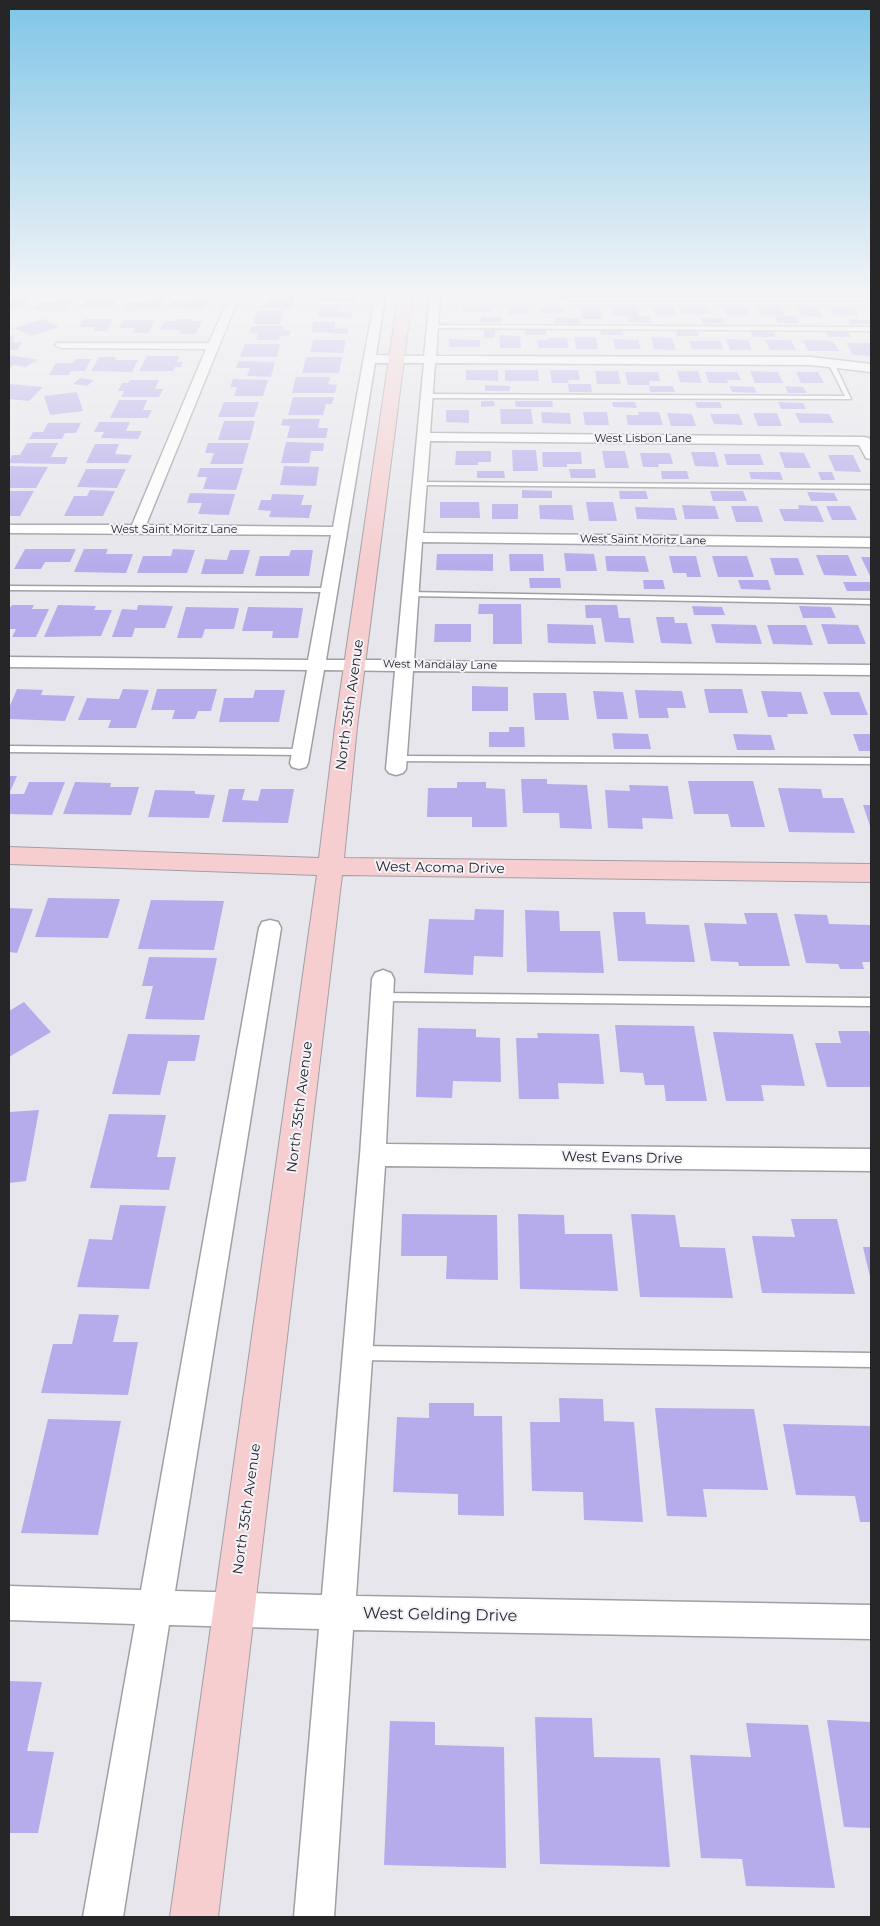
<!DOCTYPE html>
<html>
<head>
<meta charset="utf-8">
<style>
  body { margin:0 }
  #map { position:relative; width:880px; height:1926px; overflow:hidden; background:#e7e6ec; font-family:Montserrat,sans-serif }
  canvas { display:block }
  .frame { position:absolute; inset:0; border:10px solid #262628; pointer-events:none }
</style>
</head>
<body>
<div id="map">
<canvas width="880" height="1926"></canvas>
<div class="frame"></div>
</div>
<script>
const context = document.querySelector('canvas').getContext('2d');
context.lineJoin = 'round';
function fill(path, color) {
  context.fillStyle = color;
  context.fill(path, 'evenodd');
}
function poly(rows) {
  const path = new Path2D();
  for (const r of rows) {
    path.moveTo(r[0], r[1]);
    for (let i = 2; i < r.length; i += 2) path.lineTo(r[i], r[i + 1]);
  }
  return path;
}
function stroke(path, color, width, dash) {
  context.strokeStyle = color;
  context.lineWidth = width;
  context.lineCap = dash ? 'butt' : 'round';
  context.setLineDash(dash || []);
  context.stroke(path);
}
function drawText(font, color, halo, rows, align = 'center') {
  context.font = font + ' Montserrat,sans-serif';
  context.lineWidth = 4;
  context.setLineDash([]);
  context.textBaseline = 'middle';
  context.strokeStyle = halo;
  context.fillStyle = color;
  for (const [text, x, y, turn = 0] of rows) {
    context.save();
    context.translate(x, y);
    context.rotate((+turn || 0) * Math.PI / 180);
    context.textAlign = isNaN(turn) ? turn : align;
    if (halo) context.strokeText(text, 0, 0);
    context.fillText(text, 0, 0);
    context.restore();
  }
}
fill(poly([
  [15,297,30,297,21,309,9,309,9,302,11,302],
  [270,297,295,297,292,308,259,308,261,303,267,303],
  [321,297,355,297,354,302,319,301],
  [60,298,75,298,66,312,33,310,39,302,57,302],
  [88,298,117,298,111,309,81,309],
  [150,298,165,298,158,310,123,311,129,302,147,302],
  [191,298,209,298,204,310,168,309,172,301,189,301],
  [463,304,492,305,492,312,463,312],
  [320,305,340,305,339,312,352,312,351,318,317,317],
  [507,305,528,305,529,314,508,314],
  [539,305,564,306,566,313,540,313],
  [580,305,600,305,603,319,582,319],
  [611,305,636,305,639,316,650,316,651,323,629,322,627,316,613,316],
  [652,306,673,306,676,315,655,315],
  [679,306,708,306,711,314,682,314],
  [723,306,745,306,749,315,727,315],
  [756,306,781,306,785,315,760,315],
  [796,306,817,307,823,318,801,315],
  [830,308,854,308,859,315,834,315],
  [257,310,284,310,280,324,253,324],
  [774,316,796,316,799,323,778,323],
  [481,317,502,317,503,322,481,322],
  [554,318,579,318,581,324,555,323],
  [701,318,723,318,725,323,703,323],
  [43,319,60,327,31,336,14,328],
  [83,319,113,319,107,331,93,331,95,327,79,327],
  [178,319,192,319,191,321,202,321,196,334,179,334,181,330,160,330,165,321,177,321],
  [848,319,870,320,871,324,851,324],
  [123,320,155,320,149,333,132,333,134,328,119,328],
  [313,322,335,322,334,329,348,328,348,334,311,332],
  [251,326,284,326,283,330,291,330,289,336,280,336,279,340,256,340,258,334,249,333],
  [484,330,495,330,495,338,484,338],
  [525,330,546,330,546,335,526,335],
  [600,330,622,331,623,335,601,335],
  [676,331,697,331,699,336,677,336],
  [750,331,773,331,776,337,753,337],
  [826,332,848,332,851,337,829,337],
  [15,335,12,342,22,342,17,350,9,350,9,336],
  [499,335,520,336,521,348,500,348],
  [574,337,596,337,598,349,576,349],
  [651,337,672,338,676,350,654,349],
  [548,338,567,338,569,348,538,348,537,340,548,340],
  [449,339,480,340,480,347,449,347],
  [613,339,638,340,641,349,615,349],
  [726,339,748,340,752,350,730,350],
  [313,340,346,340,343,353,310,352],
  [765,340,791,340,796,350,770,350],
  [803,340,833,341,839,351,808,351],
  [689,341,720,341,723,349,692,349],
  [846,343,870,343,871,356,853,355],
  [245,344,280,344,277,357,240,357],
  [9,355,38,360,25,367,14,365,9,368],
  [147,356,179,356,177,362,183,362,181,367,175,367,173,371,139,371],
  [99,357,116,357,115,360,138,360,132,372,91,371],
  [306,357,342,357,339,373,302,373],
  [75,359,91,359,85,371,71,371,69,375,49,375,56,363,73,363],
  [238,361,275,362,271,377,247,376,250,368,236,368],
  [466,370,498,370,498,381,466,380],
  [505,370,538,370,539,381,505,381],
  [550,370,578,370,580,380,568,380,569,383,552,383],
  [595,371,618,371,621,384,597,384],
  [677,371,698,371,702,383,680,382],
  [750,371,778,372,783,383,755,383],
  [625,372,658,372,660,381,649,381,650,385,628,385],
  [705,372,737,372,741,380,727,380,728,383,709,383],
  [796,372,818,372,824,383,801,383],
  [296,377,330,377,328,384,337,385,335,393,292,393],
  [80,378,94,380,87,386,73,384],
  [233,379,268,380,263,396,234,396,237,387,230,387],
  [130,380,159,380,155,389,163,389,159,397,121,397,124,391,118,391,122,383,128,383],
  [9,384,43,387,29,401,9,399],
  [568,384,591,384,592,392,569,392],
  [485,385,510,386,510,391,485,391],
  [649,386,673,386,675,392,650,392],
  [729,386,754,387,757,393,732,392],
  [785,386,803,387,807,393,788,393],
  [77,392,83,411,50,415,44,396],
  [293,397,334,397,332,404,326,404,323,415,288,415],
  [119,400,147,400,143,410,152,410,148,418,110,418],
  [481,401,494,401,495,406,481,407],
  [515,401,552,401,553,407,516,407],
  [224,402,259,402,254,417,218,417],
  [612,402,635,402,637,408,613,407],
  [695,402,720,402,722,408,697,408],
  [778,402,803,403,806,409,781,409],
  [500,409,531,409,533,424,501,424],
  [446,410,469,410,469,423,446,422],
  [541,412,570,413,571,424,542,423],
  [583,412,607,412,609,425,585,425],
  [638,412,659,412,663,425,628,425,626,415,639,415],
  [667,413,692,414,696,426,671,426],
  [753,413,777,413,782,426,758,426],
  [795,413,829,414,834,423,800,423],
  [710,414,739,414,743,425,714,424],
  [283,419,320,419,318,428,328,428,326,438,287,438,290,426,281,425],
  [224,421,255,421,250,440,218,440],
  [99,422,130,422,126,431,142,431,138,439,101,438,104,432,94,432],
  [48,423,81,423,76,433,65,433,62,439,29,439,33,432,43,432],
  [286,442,324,443,323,451,311,451,309,463,281,463],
  [27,443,58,443,51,457,68,457,65,464,9,463,12,455,20,455],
  [208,443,249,443,243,464,210,464,214,453,205,453],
  [95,444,119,444,115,454,132,455,128,463,86,463],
  [512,450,536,450,538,471,513,471],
  [456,451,491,451,491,462,478,462,478,465,455,465],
  [602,451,625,451,629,468,605,468],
  [542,452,581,452,582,464,567,464,567,467,543,467],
  [691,452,715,452,719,467,695,466],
  [779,452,804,453,811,468,785,468],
  [640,453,670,453,673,464,658,464,659,467,643,467],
  [724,454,760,454,764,465,727,465],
  [828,455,853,455,861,472,835,471],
  [9,466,48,467,36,488,9,488],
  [284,466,319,467,316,486,280,485],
  [200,468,243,468,236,490,203,489,207,477,197,477],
  [86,469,126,469,117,488,77,487],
  [569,469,595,469,596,478,571,478],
  [477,471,504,471,505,478,477,478],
  [661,471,687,471,689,479,662,479],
  [749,472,780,472,783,480,751,479],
  [818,472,832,472,835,480,821,480],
  [90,490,115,491,103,516,64,516,74,496,87,496],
  [522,490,552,491,552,498,522,498],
  [9,491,34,491,20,516,9,516],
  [619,491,646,491,648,499,620,499],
  [710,491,743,491,747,501,713,501],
  [807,492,834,493,838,501,811,501],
  [190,493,235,494,229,515,198,514,202,503,187,503],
  [272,494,304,495,301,505,312,505,309,518,269,517,271,511,258,510,261,500,271,500],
  [440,502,479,502,480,518,440,518],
  [586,502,613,502,617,521,589,521],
  [492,504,518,504,518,519,492,519],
  [539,505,572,505,574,520,540,519],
  [682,505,715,506,719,519,685,519],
  [798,505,817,506,824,522,784,521,779,509,799,509],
  [731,506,758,506,763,522,736,522],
  [826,506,850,506,857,520,832,520],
  [635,507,674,508,677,520,637,519],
  [25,549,76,549,70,562,45,562,41,569,14,569],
  [84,549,108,549,106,554,133,554,126,573,74,572],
  [173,549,195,550,187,573,137,573,143,556,171,556],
  [230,550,250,550,243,574,201,574,205,559,227,560],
  [291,550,313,550,309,576,255,576,260,556,289,556],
  [564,553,594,554,597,571,566,571],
  [437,554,493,554,493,571,436,570],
  [509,554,543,554,544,571,510,571],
  [816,555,848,555,857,576,824,575],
  [605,556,645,556,649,572,607,571],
  [669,556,696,556,701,577,687,577,686,573,673,573],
  [712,556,747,556,754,577,718,577],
  [861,557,871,557,871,576,870,576],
  [770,558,798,558,804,575,775,575],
  [529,578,560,578,561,588,530,588],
  [643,580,663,580,665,589,644,589],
  [738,580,768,580,771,590,741,589],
  [843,582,871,582,871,591,847,591],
  [479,604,521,604,522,644,493,644,493,614,478,614],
  [12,605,34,605,32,609,49,609,36,637,12,637,16,629,9,629,9,609],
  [58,605,96,606,94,610,112,610,101,636,44,637],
  [138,605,173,606,165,628,135,628,132,637,112,637,122,609,137,610],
  [585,605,617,605,619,618,630,618,634,643,605,642,601,618,586,618],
  [692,606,722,607,725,615,694,615],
  [799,606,831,607,836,618,803,618],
  [186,607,239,608,234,629,205,629,202,638,177,638],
  [248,607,303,608,298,638,272,638,273,631,242,631],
  [656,617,674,617,675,623,687,623,692,644,661,643],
  [435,624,471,624,471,642,434,642],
  [547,624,593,625,596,644,548,643],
  [711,624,756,625,762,644,716,643],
  [821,624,858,625,866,644,828,644],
  [767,625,806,625,813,645,773,644],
  [472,686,508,687,508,711,472,711],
  [17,689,43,690,41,695,75,696,65,721,9,719,9,708],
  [123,689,149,690,136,728,108,728,111,720,78,720,87,698,119,699],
  [157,689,217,689,211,711,198,711,195,719,172,719,175,710,151,710],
  [704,689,742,689,748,713,709,713],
  [255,690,285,690,279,722,219,722,224,698,253,698],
  [635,690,682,691,686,708,667,708,669,718,639,718],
  [593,691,623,692,628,719,597,719],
  [761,691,801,692,808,714,787,714,788,717,768,717],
  [823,692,859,692,868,715,831,715],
  [533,693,566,693,569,720,535,720],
  [509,727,524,727,525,747,489,747,489,732,509,732],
  [612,733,648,734,651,749,614,749],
  [733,734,771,735,775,750,737,750],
  [853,734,871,734,871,751,859,751],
  [9,776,17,776,9,794,24,794,29,782,65,782,52,815,9,814],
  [521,779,547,779,547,784,587,785,592,829,560,828,559,813,523,813],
  [688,781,753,781,765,827,731,827,728,814,694,814],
  [75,782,111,783,110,787,139,787,131,815,63,814],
  [457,782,486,782,486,788,505,789,507,827,472,827,472,817,427,817,428,788,457,788],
  [629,785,668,786,673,819,642,818,643,829,608,828,605,790,630,791],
  [778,788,821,789,823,798,843,798,855,833,789,832],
  [229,789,245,789,242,800,258,801,261,789,294,789,288,823,222,822],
  [155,790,195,791,195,794,215,795,209,818,148,817],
  [863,805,871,805,871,829],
  [48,898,120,899,108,938,35,937],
  [151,900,224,901,214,950,138,949],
  [9,908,33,909,17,953,9,952],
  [475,909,504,910,503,957,474,956,473,975,424,973,429,919,474,920],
  [525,910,559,911,560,931,600,931,604,973,527,972],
  [613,912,645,912,646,924,689,925,695,962,618,961],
  [744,913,777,913,790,966,739,966,738,962,711,961,704,923,747,924],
  [794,914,827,915,829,924,871,925,871,962,862,962,864,969,840,969,838,964,806,963],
  [149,957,217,958,204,1020,145,1019,153,986,142,986],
  [24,1002,51,1032,9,1057,9,1011],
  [615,1025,694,1026,707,1101,666,1101,664,1085,645,1085,643,1073,620,1072],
  [418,1028,476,1029,476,1037,500,1038,501,1082,453,1081,452,1098,416,1097],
  [838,1031,869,1031,871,1040,871,1087,827,1087,815,1043,841,1043],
  [713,1032,793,1034,805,1086,761,1085,764,1101,726,1101],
  [537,1033,599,1034,604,1084,558,1083,559,1099,519,1099,516,1038,538,1038],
  [128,1034,200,1035,195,1061,168,1061,160,1095,112,1094],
  [39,1110,26,1181,9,1183,9,1112],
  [109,1114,166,1115,157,1157,176,1157,169,1190,90,1188],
  [120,1205,166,1206,149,1289,77,1287,89,1239,112,1240],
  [402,1214,497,1215,498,1280,446,1279,447,1256,401,1256],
  [518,1214,564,1215,565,1234,612,1234,618,1291,520,1289],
  [631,1214,675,1215,680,1247,725,1248,733,1298,640,1297],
  [791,1219,837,1219,855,1294,762,1293,752,1236,795,1237],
  [863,1247,871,1247,871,1277,870,1277],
  [79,1314,119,1315,113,1342,138,1342,128,1395,41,1393,53,1344,72,1344],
  [559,1398,603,1399,604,1421,634,1422,643,1522,584,1520,583,1492,532,1491,530,1422,560,1422],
  [429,1403,474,1403,474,1416,502,1416,504,1516,458,1515,458,1494,393,1492,397,1417,429,1418],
  [655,1408,754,1409,768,1490,703,1489,707,1517,667,1516],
  [48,1419,121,1421,98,1535,21,1533],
  [783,1424,871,1426,871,1522,860,1522,855,1496,796,1495],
  [9,1681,42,1682,27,1751,54,1752,38,1833,9,1833],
  [535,1717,592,1718,594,1757,660,1758,670,1867,540,1864],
  [827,1720,871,1722,871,1828,844,1827],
  [390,1721,435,1722,435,1745,504,1747,506,1868,384,1865],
  [746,1723,808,1725,835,1888,746,1886,742,1859,701,1858,690,1755,751,1757]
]), '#b7aceb');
const lane = poly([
  [431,325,871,327,871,331,433,328,431,325],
  [831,361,834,363,851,399,427,398,424,396,427,394,845,396,828,363,831,361],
  [417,482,871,485,871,489,419,485,417,484,417,482],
  [9,586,330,588,334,590,330,592,9,590,9,586],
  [407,592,871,600,871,604,410,596,406,594,407,592],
  [9,746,301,749,306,752,301,755,9,752,9,746],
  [397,756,871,758,871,764,394,761,392,759,397,756],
  [382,993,871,998,871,1006,382,1001,378,1000,376,997,378,994,382,993],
  [358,1346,871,1353,871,1367,358,1360,353,1358,351,1353,353,1348,358,1346]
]);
const street = poly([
  [229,297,239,297,146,525,333,527,375,297,385,297,376,355,424,356,430,297,440,297,436,356,811,357,871,364,871,372,811,365,435,363,430,433,864,437,869,438,871,442,871,459,866,458,859,445,430,441,423,533,871,538,871,547,422,542,414,661,871,665,871,675,413,671,406,769,403,773,396,775,389,773,386,769,395,671,324,670,308,763,306,767,299,769,292,767,290,763,307,670,9,667,9,657,308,660,331,535,9,533,9,525,132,525,206,349,61,348,55,345,57,343,209,343,229,297],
  [375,363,424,363,396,660,326,660,375,363],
  [563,297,871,297,871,301,568,300,563,297],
  [270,920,278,922,281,928,175,1591,322,1595,360,1155,372,979,375,973,383,970,391,973,394,979,386,1144,871,1149,871,1171,385,1166,356,1596,871,1605,871,1639,353,1630,334,1917,294,1917,319,1629,169,1625,123,1917,83,1917,135,1624,9,1620,9,1586,141,1590,259,928,262,922,270,920]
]);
const secondary = poly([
  [398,297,412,297,357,727,344,858,871,864,871,882,342,875,218,1917,170,1917,317,875,9,864,9,847,319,858,335,727,398,297]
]);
stroke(lane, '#a09fa5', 3);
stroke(street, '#a09fa5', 3);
stroke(secondary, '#a09fa5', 2);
fill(lane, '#fff');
fill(street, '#fff');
fill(secondary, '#f6ced0');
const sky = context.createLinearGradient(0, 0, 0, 566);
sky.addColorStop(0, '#7fc5e7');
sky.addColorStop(0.52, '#f4f4f6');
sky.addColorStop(1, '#f4f4f600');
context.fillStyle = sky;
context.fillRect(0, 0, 880, 566);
drawText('11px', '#262628', '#f4f3fa', [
  ["West Lisbon Lane",643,439],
  ["West Saint Moritz Lane",174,530],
  ["West Saint Moritz Lane",643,540,1],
  ["West Mandalay Lane",440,665,1]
]);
drawText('14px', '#262628', '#f4f3fa', [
  ["North 35th Avenue",350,705,-82],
  ["West Acoma Drive",440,868,1],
  ["North 35th Avenue",300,1107,-83],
  ["West Evans Drive",622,1158,1],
  ["North 35th Avenue",247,1509,-82]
]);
drawText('16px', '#262628', '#f4f3fa', [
  ["West Gelding Drive",440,1615,1]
]);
</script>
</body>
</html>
